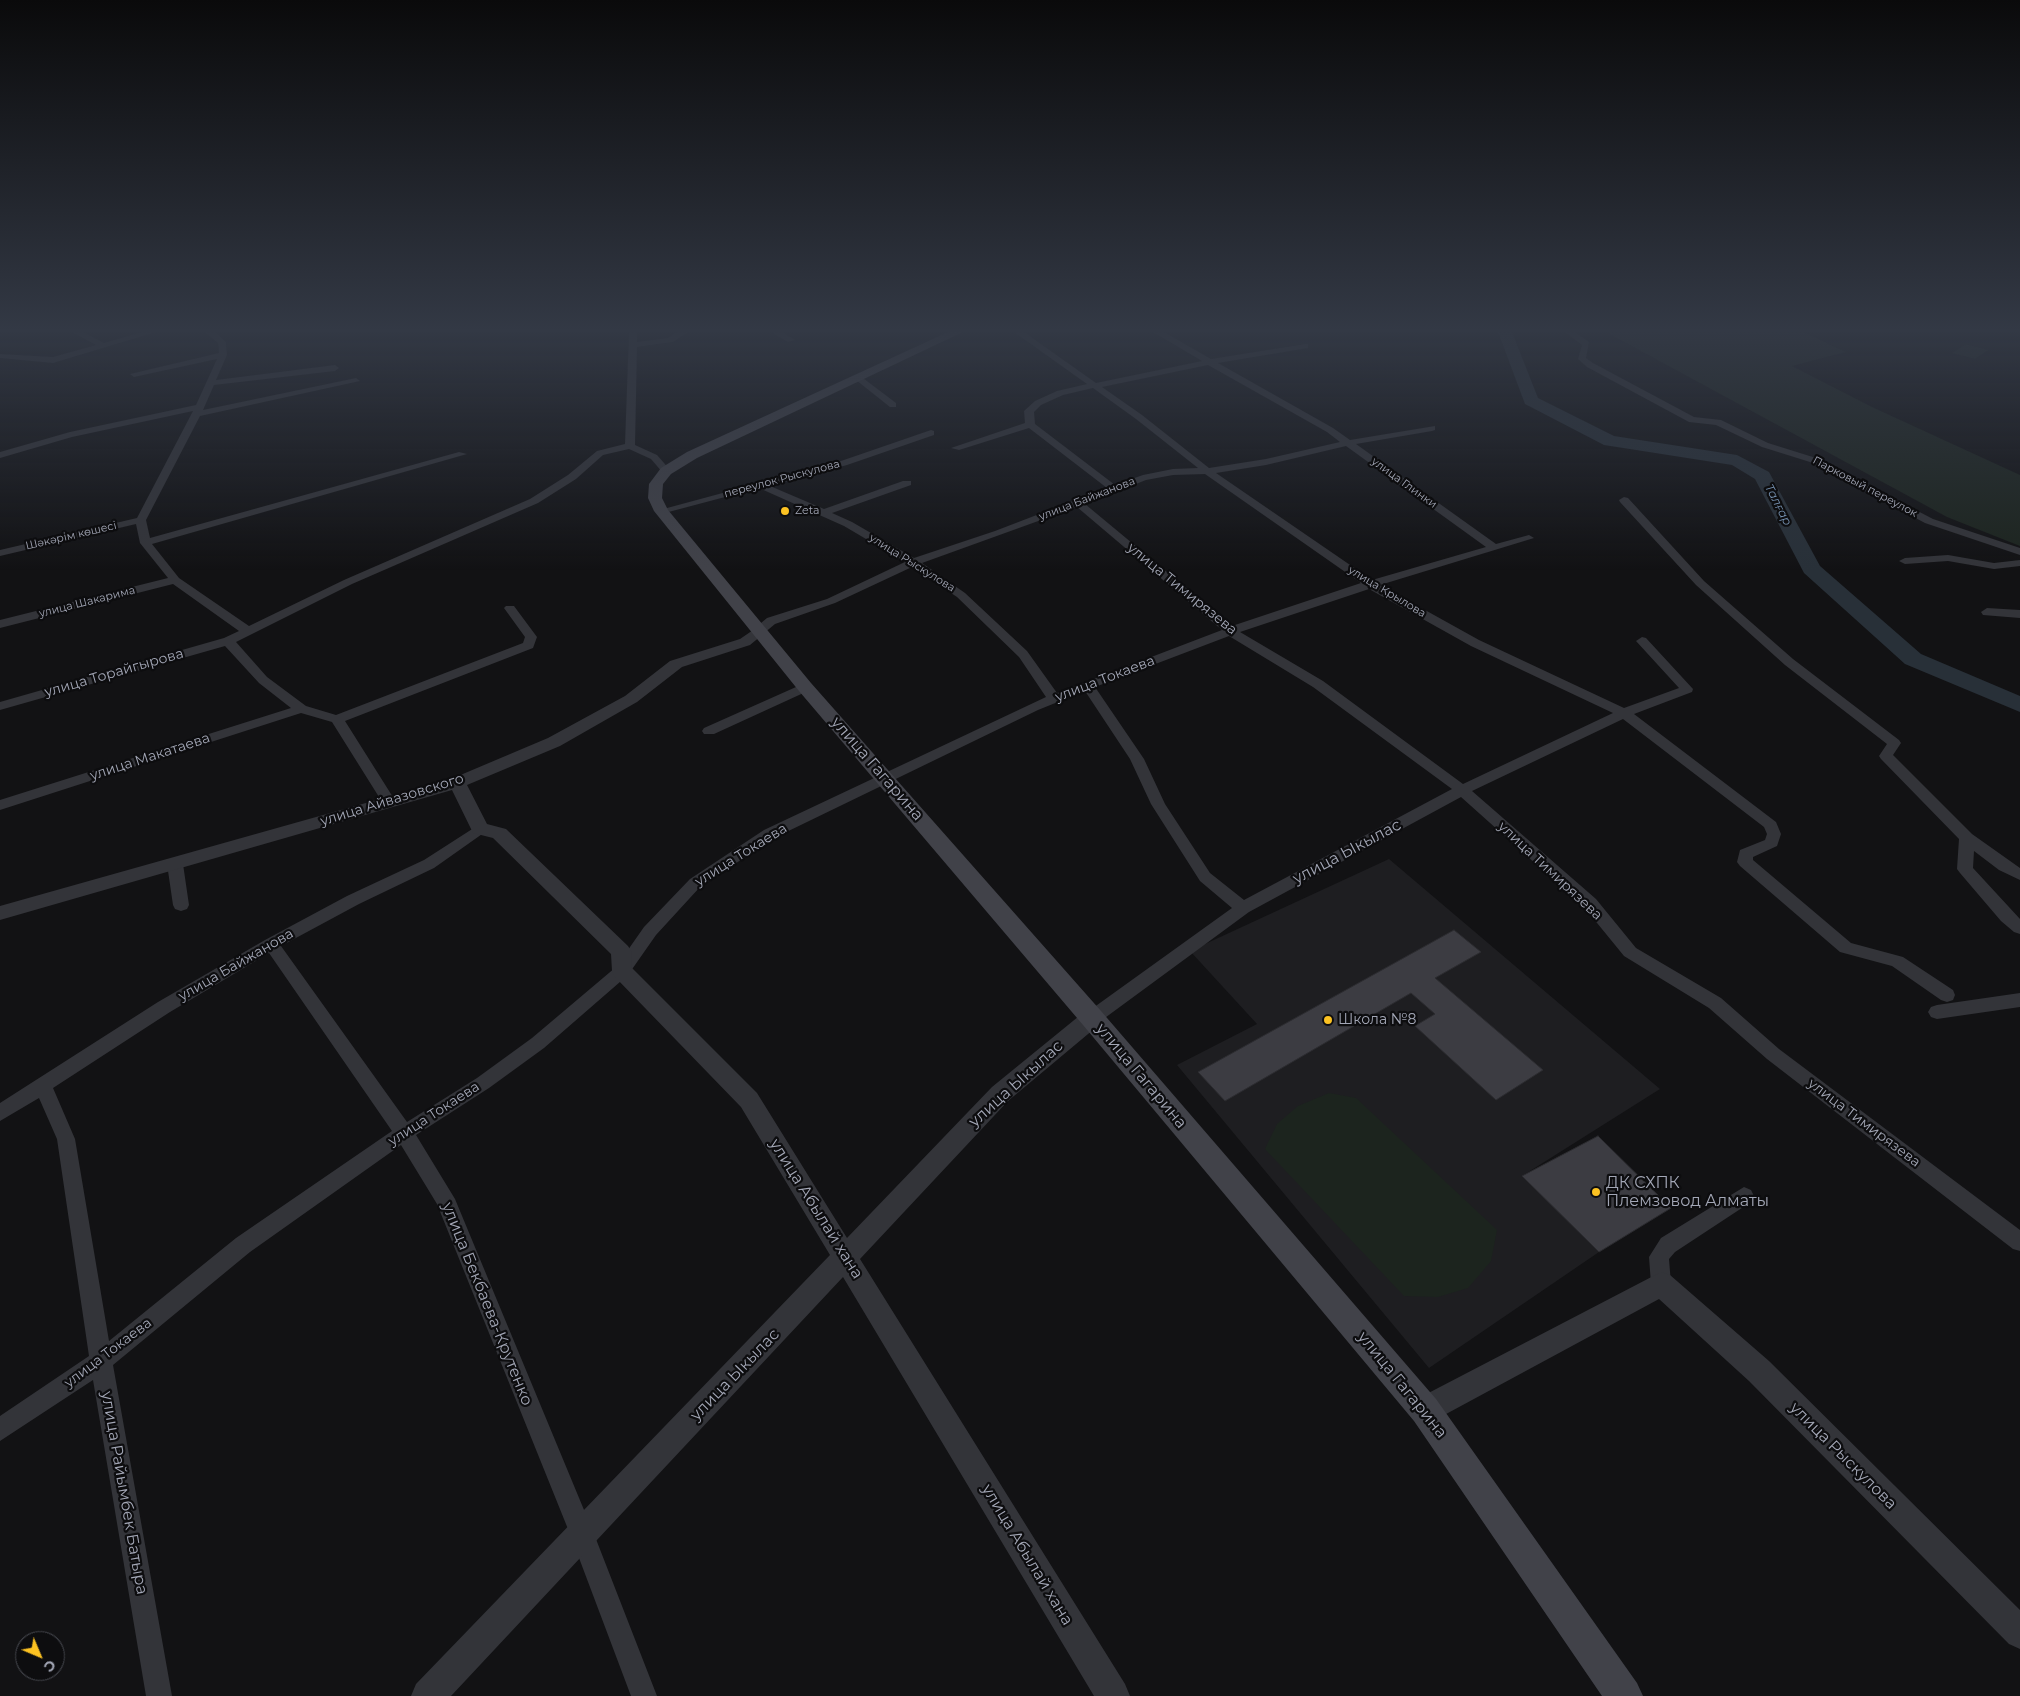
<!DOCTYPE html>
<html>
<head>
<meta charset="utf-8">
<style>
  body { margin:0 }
  #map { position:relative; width:2020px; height:1696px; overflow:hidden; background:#121214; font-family:Montserrat,sans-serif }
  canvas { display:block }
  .north { position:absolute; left:15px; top:1631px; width:50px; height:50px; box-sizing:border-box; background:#0d0d0f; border:1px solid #494b52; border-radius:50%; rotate:135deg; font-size:14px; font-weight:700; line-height:20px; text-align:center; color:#a3a7b6 }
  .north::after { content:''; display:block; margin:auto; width:18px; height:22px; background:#fcc222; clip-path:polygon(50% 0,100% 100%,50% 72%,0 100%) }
</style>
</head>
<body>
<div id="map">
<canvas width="2020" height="1696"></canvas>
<div class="north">С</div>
</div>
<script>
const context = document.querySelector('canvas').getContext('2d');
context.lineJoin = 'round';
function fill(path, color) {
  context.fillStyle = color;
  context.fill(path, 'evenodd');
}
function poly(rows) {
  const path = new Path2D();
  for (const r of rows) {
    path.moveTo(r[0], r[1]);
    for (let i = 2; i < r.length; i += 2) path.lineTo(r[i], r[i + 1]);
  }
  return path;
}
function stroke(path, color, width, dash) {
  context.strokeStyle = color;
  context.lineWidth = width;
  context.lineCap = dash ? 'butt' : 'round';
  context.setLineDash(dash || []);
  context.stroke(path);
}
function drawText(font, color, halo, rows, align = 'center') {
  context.font = font + ' Montserrat,sans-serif';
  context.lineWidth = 4.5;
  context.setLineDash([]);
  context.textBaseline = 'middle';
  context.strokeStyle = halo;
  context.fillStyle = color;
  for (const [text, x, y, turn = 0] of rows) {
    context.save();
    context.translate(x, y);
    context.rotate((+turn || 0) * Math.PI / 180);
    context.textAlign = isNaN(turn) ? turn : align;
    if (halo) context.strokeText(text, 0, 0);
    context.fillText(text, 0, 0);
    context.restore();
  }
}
fill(poly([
  [1389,859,1660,1089,1522,1176,1599,1252,1429,1368,1177,1065,1257,1024,1190,951]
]), '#1e1e21');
fill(poly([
  [1606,332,1803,332,1846,352,1792,366,1872,407,2020,475,2020,546,1947,517],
  [1966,344,1988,350,1975,359,1952,353],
  [1329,1093,1356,1098,1497,1230,1491,1261,1468,1288,1438,1297,1404,1296,1265,1149,1277,1124,1298,1106]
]), '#1c241e');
fill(poly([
  [1498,332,1512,332,1538,398,1614,436,1737,455,1769,472,1820,566,1921,654,2020,696,2020,712,1905,664,1804,573,1755,479,1732,465,1604,445,1525,404,1498,332]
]), '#283038');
const building = poly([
  [1454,930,1481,952,1435,978,1543,1070,1496,1100,1415,1026,1435,1014,1411,993,1225,1101,1198,1072,1454,930],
  [1598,1136,1671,1208,1599,1252,1522,1176,1598,1136]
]);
fill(building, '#3c3c42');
stroke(building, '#2c2c30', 1);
fill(poly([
  [72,332,83,332,104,343,142,332,156,332,53,363,0,358,0,354,53,357,96,345,72,332],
  [205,332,215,332,226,342,227,355,216,380,335,365,339,368,335,371,214,385,203,410,356,378,360,381,200,416,146,520,150,538,459,452,467,454,152,544,179,578,249,626,344,580,530,499,568,475,597,451,625,444,629,332,637,332,637,342,668,338,677,332,688,332,673,342,637,347,635,445,657,455,671,471,663,473,651,459,629,449,603,455,576,479,538,503,352,584,236,642,267,677,306,706,336,715,523,643,525,637,504,608,506,606,514,606,537,637,533,648,345,721,396,802,394,805,384,805,332,722,301,713,0,810,0,800,291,708,259,683,225,646,0,710,0,702,224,638,239,631,173,584,0,628,0,620,168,578,140,543,136,524,0,556,0,550,137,518,193,411,72,437,0,458,0,452,70,432,196,405,217,359,134,377,130,374,219,353,218,343,205,332],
  [771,332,782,332,795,340,788,342,771,332],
  [1014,332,1024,332,1096,383,1202,361,1153,332,1164,332,1211,359,1305,344,1308,344,1308,348,1218,363,1333,428,1350,440,1435,426,1435,430,1432,431,1356,444,1496,544,1529,535,1534,538,1380,585,1479,640,1624,708,1679,688,1636,641,1642,637,1646,638,1693,689,1692,692,1634,714,1776,822,1781,834,1777,846,1753,857,1753,860,1851,943,1903,957,1953,990,1955,995,1953,1000,1947,1002,1941,1000,1892,966,1840,952,1740,866,1737,862,1740,850,1765,840,1767,834,1764,827,1623,719,1472,791,1596,899,1636,948,1721,998,1779,1049,2020,1230,2020,1251,2013,1249,1767,1059,1709,1008,1624,956,1584,907,1461,797,1249,912,1098,1023,1092,1025,1086,1023,1083,1018,1086,1013,1232,908,1200,881,1151,804,1130,759,1085,691,1038,710,774,838,700,887,656,935,628,975,544,1048,489,1088,416,1135,455,1199,594,1534,657,1696,631,1696,570,1534,437,1204,401,1145,250,1252,113,1365,172,1696,146,1696,93,1380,0,1441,0,1416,89,1356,57,1139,39,1098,0,1121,0,1103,158,1002,265,940,347,896,424,860,480,824,487,829,485,832,434,868,359,904,281,946,407,1122,477,1078,532,1038,616,967,644,927,690,879,764,830,1046,697,1019,657,957,597,912,567,835,603,775,624,763,634,755,634,753,631,755,628,767,618,827,599,905,562,844,526,759,488,661,514,656,511,841,461,931,430,934,431,934,435,847,465,770,486,824,509,903,481,911,481,911,485,832,513,852,522,914,558,995,531,1107,488,1029,428,959,450,951,448,1025,423,1024,411,1035,401,1057,391,1087,384,1014,332],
  [1208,365,1327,432,1340,442,1266,459,1209,468,1142,415,1102,387,1208,365],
  [1093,388,1136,419,1198,468,1173,469,1143,475,1115,485,1035,424,1034,412,1041,405,1063,395,1093,388],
  [1346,446,1486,547,1372,580,1216,473,1266,465,1346,446],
  [1205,474,1361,583,1232,626,1085,504,1146,480,1173,475,1205,474],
  [1077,507,1222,630,1057,693,1027,651,965,593,922,563,1077,507],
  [1369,589,1471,646,1613,713,1463,784,1323,681,1240,632,1369,589],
  [1229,636,1313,687,1452,789,1244,900,1210,873,1165,804,1144,759,1095,687,1229,636],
  [269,953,392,1131,236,1238,109,1341,75,1139,53,1088,170,1012,269,953],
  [1565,332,1575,332,1589,342,1586,358,1593,363,1694,417,1721,420,1768,443,1816,458,1933,519,2020,548,2020,555,1925,523,1810,462,1762,447,1716,425,1689,422,1587,367,1578,359,1582,345,1565,332],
  [859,375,896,403,896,407,890,407,856,380,856,376,859,375],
  [1624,497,1628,498,1704,581,1793,659,1899,740,1901,743,1893,755,1972,834,2020,868,2020,880,1999,870,1974,851,1973,868,2020,919,2020,934,2014,932,2001,921,1960,873,1957,869,1959,839,1881,759,1879,756,1887,744,1785,665,1696,585,1620,502,1619,500,1624,497],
  [1948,555,1994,563,2020,560,2020,566,1994,569,1948,561,1905,564,1899,561,1905,558,1948,555],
  [1987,608,2020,610,2020,618,1983,615,1981,612,1987,608],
  [805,683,811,687,810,690,714,734,704,734,702,731,704,728,805,683],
  [175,859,180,860,183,864,189,905,187,909,181,911,175,909,173,905,167,864,170,860,175,859],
  [2020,993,2020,1007,1937,1019,1931,1017,1928,1012,1931,1007,1937,1005,2020,993],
  [1744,1187,1751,1190,1754,1196,1751,1202,1675,1252,1669,1259,1671,1284,1668,1291,1661,1294,1654,1291,1651,1284,1649,1257,1661,1238,1744,1187]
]), '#333439');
fill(poly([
  [759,626,767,631,750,645,682,667,637,702,560,746,467,785,487,824,506,829,628,946,631,951,632,968,757,1093,847,1238,992,1087,1084,1012,1092,1009,1100,1012,1103,1018,1100,1024,1008,1101,860,1259,1125,1684,1130,1696,1094,1696,843,1277,451,1696,411,1696,416,1684,830,1255,741,1107,615,977,612,971,611,954,493,838,473,833,452,790,0,920,0,906,451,779,548,738,625,696,670,661,740,639,759,626],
  [1661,1272,1670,1275,1769,1361,2020,1610,2020,1649,2009,1644,1749,1381,1659,1299,1435,1420,1425,1424,1415,1420,1411,1410,1415,1400,1661,1272]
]), '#333439');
fill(poly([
  [948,332,963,332,697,458,671,474,663,484,662,498,668,510,811,683,1101,1011,1436,1399,1637,1683,1643,1696,1602,1696,1414,1421,1083,1025,799,691,654,511,648,498,649,484,661,468,687,452,948,332]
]), '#414249');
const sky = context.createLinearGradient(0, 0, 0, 570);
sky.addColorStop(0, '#0a0a0b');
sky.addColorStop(0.58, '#333945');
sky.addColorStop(1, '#33394500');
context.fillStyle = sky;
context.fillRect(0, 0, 2020, 570);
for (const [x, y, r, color] of [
  [785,511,5,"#fcc222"],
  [1328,1020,5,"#fcc222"],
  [1596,1192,5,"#fcc222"]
]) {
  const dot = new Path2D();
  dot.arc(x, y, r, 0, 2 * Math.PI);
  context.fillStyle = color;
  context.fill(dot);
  stroke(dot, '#0d0d0f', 2);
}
drawText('11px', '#a3a7b6', '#0d0d0f', [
  ["переулок Рыскулова",782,479,-15],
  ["улица Глинки",1404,483,36],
  ["Парковый переулок",1865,487,28],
  ["улица Байжанова",1087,499,-21],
  ["Шәкәрім көшесі",71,536,-13],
  ["улица Рыскулова",912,563,32],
  ["улица Крылова",1387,592,31],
  ["улица Шакарима",87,602,-14]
]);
drawText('11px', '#a3a7b6', '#0d0d0f', [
  ["Zeta",795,511]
], 'left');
drawText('italic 12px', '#7793b3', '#0d0d0f', [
  ["Талғар",1778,505,63]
]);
drawText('14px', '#a3a7b6', '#0d0d0f', [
  ["улица Тимирязева",1182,589,39],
  ["улица Торайгырова",114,673,-16],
  ["улица Токаева",1105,679,-21],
  ["улица Макатаева",150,757,-18],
  ["улица Айвазовского",392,800,-17],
  ["улица Токаева",741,855,-32],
  ["улица Тимирязева",1550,871,43],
  ["улица Байжанова",236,965,-30],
  ["улица Токаева",434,1114,-33],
  ["улица Тимирязева",1864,1123,37],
  ["улица Токаева",108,1353,-37]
]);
drawText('14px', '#a3a7b6', '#0d0d0f', [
  ["Школа №8",1338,1020]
], 'left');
drawText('16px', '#a3a7b6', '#0d0d0f', [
  ["улица Гагарина",877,769,49],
  ["улица Ыкылас",1347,852,-28],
  ["улица Гагарина",1141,1076,50],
  ["улица Ыкылас",1016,1084,-42],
  ["улица Абылай хана",816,1209,58],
  ["улица Бекбаева-Крутенко",487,1304,68],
  ["улица Ыкылас",735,1375,-46],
  ["улица Гагарина",1402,1385,51],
  ["улица Рыскулова",1843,1456,45],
  ["улица Райымбек Батыра",124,1493,80],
  ["улица Абылай хана",1027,1555,59]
]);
drawText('16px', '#a3a7b6', '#0d0d0f', [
  ["ДК СХПК",1606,1183],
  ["Племзовод Алматы",1606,1201]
], 'left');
</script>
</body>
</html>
